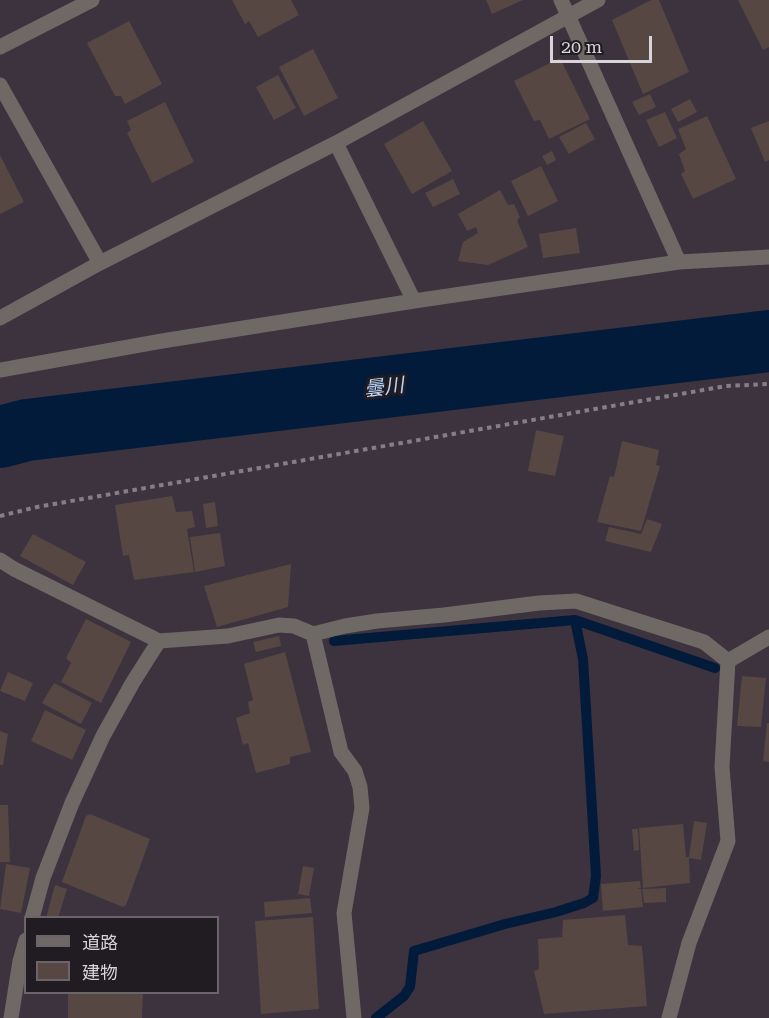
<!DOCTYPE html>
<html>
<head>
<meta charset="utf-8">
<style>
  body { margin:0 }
  #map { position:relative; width:769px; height:1018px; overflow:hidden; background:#3c333e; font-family:"Roboto Serif","Noto Sans JP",serif }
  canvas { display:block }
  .legend { position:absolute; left:24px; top:916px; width:195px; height:78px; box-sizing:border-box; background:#201c21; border:2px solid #6a656b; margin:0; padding:8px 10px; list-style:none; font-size:18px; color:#d9d3da }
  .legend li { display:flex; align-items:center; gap:12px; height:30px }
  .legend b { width:30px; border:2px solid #6a656b }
  .scale { position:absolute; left:550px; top:36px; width:102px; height:27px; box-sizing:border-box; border:3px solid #d9d3da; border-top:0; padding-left:8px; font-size:18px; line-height:21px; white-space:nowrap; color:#d9d3da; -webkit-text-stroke:4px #201c21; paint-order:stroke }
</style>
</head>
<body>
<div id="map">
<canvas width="769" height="1018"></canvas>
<ul class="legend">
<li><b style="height:8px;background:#6e6964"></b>道路</li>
<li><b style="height:16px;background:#574743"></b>建物</li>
</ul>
<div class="scale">20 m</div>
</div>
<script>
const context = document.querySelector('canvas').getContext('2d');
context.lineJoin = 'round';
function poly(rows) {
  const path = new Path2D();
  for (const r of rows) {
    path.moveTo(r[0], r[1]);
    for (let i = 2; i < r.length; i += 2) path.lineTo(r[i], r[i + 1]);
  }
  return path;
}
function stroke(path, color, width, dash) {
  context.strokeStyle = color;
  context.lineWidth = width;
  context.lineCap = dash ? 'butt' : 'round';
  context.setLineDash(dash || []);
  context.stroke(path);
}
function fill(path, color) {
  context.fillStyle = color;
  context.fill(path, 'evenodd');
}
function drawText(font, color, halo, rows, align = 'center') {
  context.font = font + ' "Roboto Serif","Noto Sans JP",serif';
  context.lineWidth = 6;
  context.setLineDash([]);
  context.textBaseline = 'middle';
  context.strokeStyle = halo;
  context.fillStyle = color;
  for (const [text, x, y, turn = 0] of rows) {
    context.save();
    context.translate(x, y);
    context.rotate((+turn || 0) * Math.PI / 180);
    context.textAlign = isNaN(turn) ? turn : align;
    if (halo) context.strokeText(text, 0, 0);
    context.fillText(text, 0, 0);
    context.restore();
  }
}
stroke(poly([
  [334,641,575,620,715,668],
  [376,1018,404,996,410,987,414,951,505,924,556,912,584,903,593,898,596,876,583,659,575,620]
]), '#031b3b', 10);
stroke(poly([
  [0,437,27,430,769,341]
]), '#031b3b', 62);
fill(poly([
  [232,0,291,0,299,15,258,37,249,21,245,24],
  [486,0,523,0,492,14],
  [651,0,659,0,689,72,643,94,612,20],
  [738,0,769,0,769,47,763,50],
  [129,21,162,84,125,104,121,96,115,96,87,43],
  [313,49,338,98,304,116,279,67],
  [560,58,590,119,549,139,540,120,534,121,514,81],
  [278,75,296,108,274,120,256,87],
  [650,94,656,107,639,115,632,102],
  [690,99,697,112,678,122,671,109],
  [165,102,194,162,152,183,127,133,131,130,127,121],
  [665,112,677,138,659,147,646,120],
  [707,116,736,179,693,199,681,174,685,171,679,154,686,149,678,129],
  [423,121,452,171,412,194,384,144],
  [769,121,769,160,765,162,751,128],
  [586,123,595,139,569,154,559,137],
  [552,151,556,160,547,165,542,156],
  [0,155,24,202,0,214],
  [541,166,558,201,528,216,511,181],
  [453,179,460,194,433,207,425,193],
  [500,190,508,205,514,204,520,217,517,220,528,247,488,265,458,261,463,242,478,233,476,227,467,231,458,214],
  [576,228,580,253,543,258,539,234],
  [536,430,564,436,555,476,528,471],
  [622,441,659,450,656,465,660,466,641,531,597,522,610,476,614,477],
  [172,496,176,512,192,511,195,527,187,529,194,572,134,580,129,555,123,556,115,505],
  [215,502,218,526,206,528,203,504],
  [647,519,662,524,651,552,605,541,609,527,641,534],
  [220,533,225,566,195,572,190,537],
  [33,534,86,562,73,585,20,556],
  [291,564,288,607,217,627,204,586],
  [86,619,131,642,101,703,61,682,71,663,66,658],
  [279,636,281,646,256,652,253,642],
  [285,652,311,752,290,757,290,764,256,773,248,743,243,745,236,718,250,713,248,702,253,700,244,664],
  [8,672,33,683,25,701,0,691],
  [742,676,766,678,761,727,737,726],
  [54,683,92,703,81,724,42,703],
  [45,710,86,730,72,760,31,741],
  [767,723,769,723,769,762,763,761],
  [0,731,8,734,3,765,0,765],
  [0,805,8,805,10,862,0,862],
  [90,814,150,839,126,905,123,907,62,882,86,816],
  [694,821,707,823,701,860,689,858,690,883,643,888,639,828,683,824,686,857,689,857],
  [632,829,638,829,639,850,634,851],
  [6,864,30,868,21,913,0,909],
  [303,866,314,868,309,896,298,894],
  [640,881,641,888,636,889,641,889,643,907,603,911,601,884],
  [55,885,67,889,58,918,46,918],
  [666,888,666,902,644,903,642,889],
  [310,898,312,913,265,917,264,902],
  [625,915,628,945,642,946,647,1006,544,1014,534,971,539,969,538,939,562,937,563,920],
  [313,917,319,1009,261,1014,255,921],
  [68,992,143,992,142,1018,68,1018]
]), '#574743');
stroke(poly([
  [0,516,37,507,726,386,769,384]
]), '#867e87', 4, [4.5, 4.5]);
stroke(poly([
  [561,0,679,262],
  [0,47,92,0],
  [0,85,100,263],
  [336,143,414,301],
  [0,318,100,263,336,143,598,0],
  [0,370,162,341,414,301,679,262,769,257],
  [0,560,14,569,159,641,228,636,279,625,294,626,313,634,345,626,377,621,444,615,539,603,576,601,704,642,728,661,769,637],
  [313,634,341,752,355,771,360,787,362,808,344,913,354,1018],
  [32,918,43,878,72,803,103,736,133,682,159,641],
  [11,1018,20,961,26,940],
  [669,1018,689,943,728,841,722,767,728,661]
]), '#6e6964', 15);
drawText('italic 20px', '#bcd7fc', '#201c21', [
  ["曇川",384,388,-7]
]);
</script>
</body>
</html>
